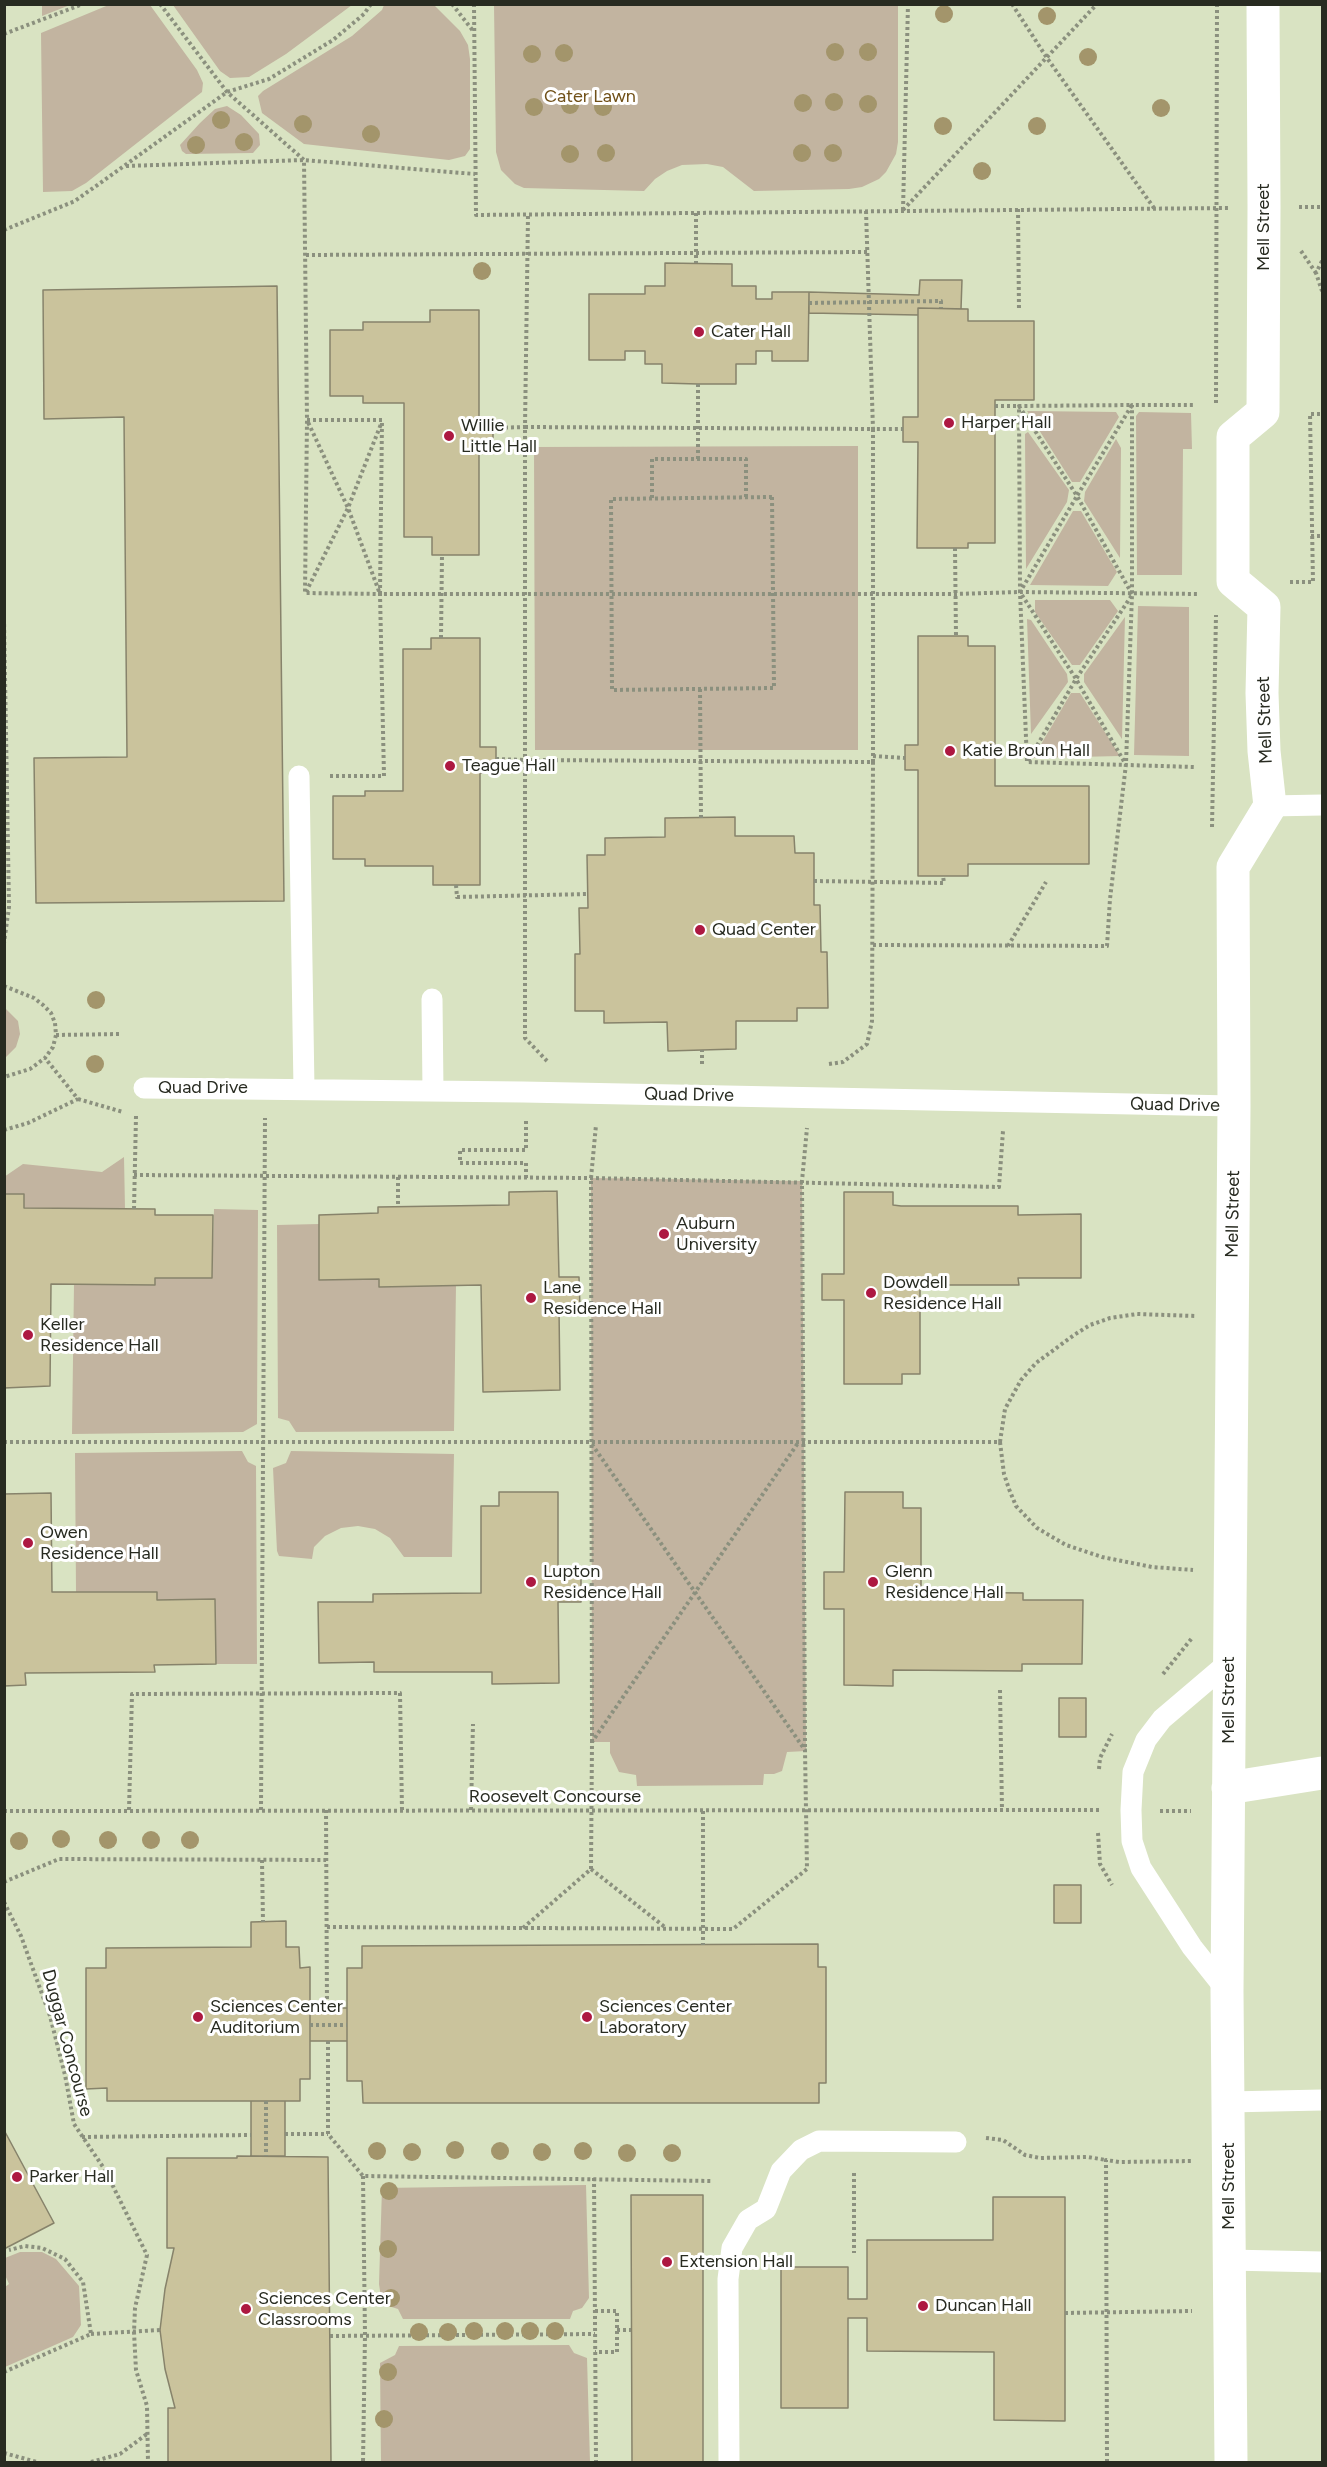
<!DOCTYPE html>
<html>
<head>
<meta charset="utf-8">
<style>
  body { margin:0 }
  #map { position:relative; width:1327px; height:2467px; overflow:hidden; background:#e2e9d0; font-family:Figtree,sans-serif }
  canvas { display:block }
  .frame { position:absolute; inset:0; border:6px solid #282b21; pointer-events:none }
</style>
</head>
<body>
<div id="map">
<canvas width="1327" height="2467"></canvas>
<div class="frame"></div>
</div>
<script>
const context = document.querySelector('canvas').getContext('2d');
context.lineJoin = 'round';
function fill(path, color) {
  context.fillStyle = color;
  context.fill(path, 'evenodd');
}
function poly(rows) {
  const path = new Path2D();
  for (const r of rows) {
    path.moveTo(r[0], r[1]);
    for (let i = 2; i < r.length; i += 2) path.lineTo(r[i], r[i + 1]);
  }
  return path;
}
function stroke(path, color, width, dash) {
  context.strokeStyle = color;
  context.lineWidth = width;
  context.lineCap = dash ? 'butt' : 'round';
  context.setLineDash(dash || []);
  context.stroke(path);
}
function drawText(font, color, halo, rows, align = 'center') {
  context.font = font + ' Figtree,sans-serif';
  context.lineWidth = 6;
  context.setLineDash([]);
  context.textBaseline = 'middle';
  context.strokeStyle = halo;
  context.fillStyle = color;
  for (const [text, x, y, turn = 0] of rows) {
    context.save();
    context.translate(x, y);
    context.rotate((+turn || 0) * Math.PI / 180);
    context.textAlign = isNaN(turn) ? turn : align;
    if (halo) context.strokeText(text, 0, 0);
    context.fillText(text, 0, 0);
    context.restore();
  }
}
fill(poly([
  [5,5,1322,5,1322,2462,5,2462]
]), '#d9e3c2');
fill(poly([
  [111,4,150,5,197,70,203,83,202,92,86,183,72,191,43,192,41,33],
  [42,5,42,4,70,5,42,16],
  [173,5,352,5,286,54,249,77,230,78,220,71],
  [384,5,434,5,460,31,468,45,470,59,470,149,465,156,449,160,304,144,262,113,258,96,263,91,352,36,382,10],
  [494,5,898,5,898,142,896,154,886,172,879,179,862,187,849,189,754,191,723,167,707,164,682,165,667,171,655,179,644,191,524,188,515,184,501,170,496,152],
  [227,106,241,115,259,134,260,145,253,153,186,154,182,151,180,145,200,123,215,109],
  [1027,411,1116,412,1119,417,1080,482,1072,482],
  [1139,412,1191,413,1192,449,1183,449,1182,575,1137,575,1136,416],
  [1028,432,1069,490,1067,502,1026,569,1025,434],
  [1116,439,1121,448,1120,558,1084,501,1085,492],
  [858,446,858,750,535,750,534,447],
  [1073,511,1081,511,1117,572,1108,586,1030,585],
  [1035,600,1110,600,1118,611,1080,665,1072,665,1035,612],
  [1138,606,1189,607,1189,756,1134,755],
  [1125,617,1122,739,1084,682,1084,674],
  [1027,619,1031,620,1067,674,1068,682,1031,734],
  [1071,693,1080,693,1120,756,1033,758],
  [5,1008,18,1021,20,1034,16,1047,5,1058],
  [124,1157,125,1209,24,1208,24,1194,5,1194,4,1177,23,1164,102,1172],
  [591,1178,802,1181,806,1751,787,1752,782,1771,774,1774,764,1774,763,1785,637,1786,636,1775,619,1772,610,1753,610,1742,592,1742],
  [214,1209,258,1210,257,1424,243,1432,72,1434,74,1284,155,1278,212,1278],
  [319,1224,319,1279,379,1279,379,1287,456,1285,454,1431,296,1432,289,1421,278,1418,277,1225],
  [242,1451,248,1462,256,1466,257,1664,216,1664,215,1599,157,1600,156,1592,76,1592,75,1453],
  [291,1451,454,1454,452,1557,404,1557,390,1538,375,1529,358,1526,341,1528,325,1536,314,1547,312,1559,279,1556,277,1551,273,1468,286,1463],
  [586,2185,589,2298,582,2308,573,2311,570,2319,403,2319,398,2309,382,2304,379,2284,382,2188],
  [20,2252,42,2252,56,2259,79,2286,81,2325,73,2337,5,2367,5,2287,9,2284,5,2275,5,2258],
  [569,2345,574,2353,587,2358,590,2462,381,2462,380,2363,395,2355,399,2346]
]), '#c2b4a0');
const building = poly([
  [665,263,732,264,732,286,756,286,756,299,772,299,772,292,809,292,808,361,772,361,772,351,756,351,756,364,736,364,736,384,698,384,662,383,662,364,645,364,645,351,625,351,625,360,589,360,589,294,645,294,645,286,665,286,665,263],
  [920,280,962,280,961,309,918,308,918,315,809,313,809,292,919,295,920,280],
  [277,286,284,901,36,903,34,758,127,757,124,417,44,419,43,290,277,286],
  [918,308,968,309,968,321,1034,321,1034,400,995,400,995,543,968,543,968,548,917,548,918,442,903,442,903,417,918,417,918,308],
  [430,310,479,310,479,419,493,419,493,443,479,443,479,555,432,555,432,537,404,537,404,403,363,403,363,396,330,396,330,330,363,330,363,322,430,322,430,310],
  [918,636,968,636,968,646,995,646,995,786,1089,786,1089,864,968,864,968,876,918,876,918,770,905,770,905,745,918,745,918,636],
  [431,638,480,638,480,747,496,747,496,773,480,773,480,885,433,885,433,866,365,866,365,859,333,859,333,796,365,796,365,791,403,791,403,649,431,649,431,638],
  [735,817,735,836,794,836,795,853,814,853,814,905,820,905,821,952,827,952,828,1008,797,1008,797,1021,736,1021,736,1049,668,1051,667,1022,604,1023,604,1011,575,1011,575,954,580,954,579,908,588,908,587,855,605,855,605,838,665,837,665,818,735,817],
  [557,1191,559,1277,579,1277,580,1308,559,1308,560,1390,483,1392,481,1285,379,1287,379,1279,319,1280,319,1215,378,1213,378,1207,509,1205,509,1192,557,1191],
  [844,1192,893,1192,893,1205,901,1206,1018,1206,1018,1215,1081,1214,1081,1278,1018,1278,1019,1285,920,1285,920,1374,902,1374,902,1384,844,1384,844,1300,822,1300,822,1274,844,1274,844,1192],
  [4,1194,24,1194,24,1208,155,1209,155,1215,213,1215,212,1278,155,1278,155,1285,51,1284,50,1386,4,1388,4,1194],
  [499,1492,558,1492,558,1570,581,1570,581,1602,558,1602,559,1683,492,1684,492,1672,374,1672,374,1662,319,1663,318,1602,373,1602,373,1594,481,1593,481,1506,499,1506,499,1492],
  [845,1492,903,1492,903,1508,921,1508,921,1592,1023,1593,1023,1600,1083,1600,1082,1664,1022,1664,1022,1671,893,1670,893,1686,844,1685,844,1609,824,1609,824,1572,844,1572,845,1492],
  [51,1493,52,1592,157,1592,157,1600,215,1599,216,1664,154,1665,155,1672,25,1673,26,1685,4,1686,4,1494,51,1493],
  [1059,1698,1086,1698,1086,1737,1059,1737,1059,1698],
  [1054,1885,1081,1885,1081,1923,1054,1923,1054,1885],
  [286,1921,286,1947,299,1947,300,1968,310,1967,310,2079,300,2079,300,2101,107,2101,107,2088,86,2089,86,1968,106,1968,106,1948,251,1947,251,1922,286,1921],
  [818,1944,818,1967,826,1967,826,2083,819,2083,819,2103,363,2103,362,2081,347,2081,347,1968,362,1968,362,1946,818,1944],
  [310,2008,347,2008,347,2041,310,2041,310,2008],
  [251,2101,285,2101,285,2156,251,2156,251,2101],
  [4,2130,54,2223,4,2249,4,2130],
  [237,2156,328,2157,331,2462,168,2462,168,2408,175,2408,165,2369,160,2330,165,2289,174,2248,167,2248,167,2158,237,2158,237,2156],
  [631,2195,703,2195,703,2462,632,2462,631,2195],
  [993,2197,1065,2197,1065,2421,994,2420,994,2352,867,2351,867,2318,848,2318,848,2408,781,2408,781,2267,848,2267,848,2299,867,2299,867,2240,993,2240,993,2197]
]);
fill(building, '#cac39c');
stroke(building, '#87836b', 1.5);
stroke(poly([
  [160,4,227,92,304,160,307,420,305,593,380,594],
  [452,4,474,32],
  [474,4,476,215,1229,208],
  [1012,4,1047,58,1154,208],
  [4,34,83,4],
  [126,166,304,160,475,174],
  [1299,207,1322,207],
  [1018,209,1019,311],
  [903,210,1097,4],
  [903,210,908,4],
  [866,211,873,429,903,429],
  [696,213,696,263],
  [4,230,75,201,227,92,269,79,333,40,364,14,371,4],
  [1301,251,1316,273],
  [306,255,867,252],
  [1322,261,1316,273,1322,291],
  [809,303,941,301,941,308],
  [698,384,698,459],
  [1216,403,1217,4],
  [995,406,1019,406,1077,496,1132,405,1019,406,1020,592,1076,679,1125,763],
  [307,420,382,420,380,594,348,508,307,420],
  [525,427,873,429,873,762,525,760,525,427],
  [493,428,525,427,528,215],
  [772,497,774,688,612,690,611,499,772,497],
  [652,498,652,459,746,459,746,497],
  [1311,536,1322,536],
  [955,548,956,636],
  [1290,582,1313,582,1310,414,1322,414],
  [306,592,348,508,381,424],
  [1132,594,1077,496,1020,592,1027,762,1194,767],
  [4,618,9,907,4,943],
  [441,638,442,555],
  [700,689,701,818],
  [873,756,905,758],
  [496,759,525,760,525,1038,547,1061],
  [1028,761,1076,679,1132,595],
  [330,776,384,776,380,594,955,594,1020,592,1198,594],
  [1212,827,1216,615],
  [814,881,944,883,943,876],
  [456,885,457,897,588,894],
  [873,945,1107,946,1110,899,1126,764,1132,594,1132,405,1194,405],
  [1008,946,1046,882],
  [4,986,34,998,43,1005,51,1013,55,1023,56,1035,53,1047,45,1058,30,1069,4,1077],
  [56,1035,120,1034],
  [702,1064,702,1050],
  [829,1064,843,1062,867,1044,872,1021,873,762],
  [78,1099,123,1112],
  [526,1121,526,1150,460,1150,460,1163,526,1163,526,1178],
  [4,1130,28,1123,78,1099,45,1058],
  [134,1175,591,1178,999,1187,1003,1131],
  [398,1177,398,1207],
  [134,1209,136,1116],
  [4,1442,1000,1442,1005,1409,1021,1380,1036,1363,1074,1335,1090,1325,1110,1318,1137,1314,1195,1316],
  [1000,1442,1004,1474,1009,1489,1016,1506,1037,1528,1066,1545,1102,1557,1152,1567,1193,1570],
  [1163,1674,1192,1638],
  [1000,1690,1002,1810],
  [592,1742,591,1178,596,1125],
  [805,1747,802,1181,807,1128],
  [1099,1769,1100,1758,1112,1734],
  [129,1810,132,1694,400,1693,402,1810],
  [261,1810,265,1118],
  [326,1810,327,2008],
  [471,1810,473,1724],
  [4,1811,1102,1810],
  [703,1811,703,1945],
  [1160,1811,1191,1811],
  [1098,1833,1100,1864,1112,1885],
  [262,1860,263,1922],
  [591,1869,666,1928],
  [4,1882,59,1859,326,1860],
  [4,1902,21,1936,50,2016,65,2075,74,2124,105,2170,147,2255,135,2308,134,2332,136,2370,147,2406,148,2462],
  [327,1927,733,1929,807,1869,805,1750,591,1443],
  [523,1928,591,1869,592,1742,798,1443],
  [310,2025,347,2025],
  [328,2041,328,2134,363,2176,711,2181],
  [266,2101,266,2156],
  [285,2134,328,2134],
  [82,2137,251,2135],
  [986,2138,1003,2140,1025,2155,1040,2158,1088,2157,1106,2160],
  [854,2173,854,2253],
  [363,2176,365,2335,363,2462],
  [594,2178,596,2462],
  [595,2311,617,2311,617,2352,595,2352],
  [1065,2313,1192,2311],
  [617,2330,631,2330],
  [91,2334,160,2330],
  [330,2336,595,2334],
  [4,2372,91,2334,83,2282,65,2259,42,2248,25,2246,9,2250],
  [4,2453,37,2462],
  [91,2462,120,2454,147,2434],
  [1107,2462,1106,2160,1119,2162,1192,2161]
]), '#8b907e', 4, [3, 3]);
stroke(poly([
  [299,776,304,1089],
  [1270,806,1322,805],
  [432,999,433,1091],
  [144,1088,523,1092,1234,1106],
  [1227,1991,1192,1947,1141,1868,1132,1841,1131,1810,1133,1772,1146,1740,1162,1719,1229,1662],
  [1228,2102,1322,2100],
  [1229,2260,1322,2262],
  [729,2462,728,2279,732,2248,748,2220,766,2209,781,2171,801,2150,819,2141,956,2142]
]), '#fff', 21);
stroke(poly([
  [1228,1788,1322,1773],
  [1231,2462,1227,1991,1234,1106,1233,867,1270,806,1264,751,1262,693,1264,607,1233,581,1233,437,1263,412,1264,207,1263,4]
]), '#fff', 33);
context.fillStyle = '#a3956b';
for (const [x, y] of [
  [944,14],
  [1047,16],
  [835,52],
  [868,52],
  [564,53],
  [532,54],
  [1088,57],
  [834,102],
  [803,103],
  [868,104],
  [570,105],
  [534,107],
  [603,107],
  [1161,108],
  [221,120],
  [303,124],
  [943,126],
  [1037,126],
  [371,134],
  [244,142],
  [196,145],
  [606,153],
  [802,153],
  [833,153],
  [570,154],
  [982,171],
  [482,271],
  [96,1000],
  [95,1064],
  [61,1839],
  [108,1840],
  [151,1840],
  [190,1840],
  [19,1841],
  [455,2150],
  [377,2151],
  [500,2151],
  [583,2151],
  [412,2152],
  [542,2152],
  [627,2153],
  [672,2153],
  [389,2191],
  [388,2249],
  [391,2298],
  [474,2331],
  [505,2331],
  [530,2331],
  [555,2331],
  [419,2332],
  [448,2332],
  [388,2372],
  [384,2419]
]) {
  context.beginPath();
  context.arc(x, y, 9, 0, 2 * Math.PI);
  context.fill();
}
for (const [x, y, r, color] of [
  [699,332,6,"#ad1841"],
  [949,423,6,"#ad1841"],
  [449,436,6,"#ad1841"],
  [950,751,6,"#ad1841"],
  [450,766,6,"#ad1841"],
  [700,930,6,"#ad1841"],
  [664,1234,6,"#ad1841"],
  [871,1293,6,"#ad1841"],
  [531,1298,6,"#ad1841"],
  [28,1335,6,"#ad1841"],
  [28,1543,6,"#ad1841"],
  [531,1582,6,"#ad1841"],
  [873,1582,6,"#ad1841"],
  [198,2017,6,"#ad1841"],
  [587,2017,6,"#ad1841"],
  [17,2177,6,"#ad1841"],
  [667,2262,6,"#ad1841"],
  [923,2306,6,"#ad1841"],
  [246,2309,6,"#ad1841"]
]) {
  const dot = new Path2D();
  dot.arc(x, y, r, 0, 2 * Math.PI);
  context.fillStyle = color;
  context.fill(dot);
  stroke(dot, '#fff', 2);
}
drawText('18px', '#705018', '#fff', [
  ["Cater Lawn",590,97]
]);
drawText('18px', '#282b21', '#fff', [
  ["Mell Street",1264,227,-90],
  ["Mell Street",1265,720,-92],
  ["Quad Drive",203,1088],
  ["Quad Drive",689,1095,1],
  ["Quad Drive",1175,1105,1],
  ["Mell Street",1233,1214,-89],
  ["Mell Street",1229,1700,-90],
  ["Roosevelt Concourse",555,1797],
  ["Duggar Concourse",67,2043,75],
  ["Mell Street",1229,2186,-90]
]);
drawText('18px', '#282b21', '#fff', [
  ["Cater Hall",711,332],
  ["Harper Hall",961,423],
  ["Willie",461,426],
  ["Little Hall",461,447],
  ["Katie Broun Hall",962,751],
  ["Teague Hall",462,766],
  ["Quad Center",712,930],
  ["Auburn",676,1224],
  ["University",676,1245],
  ["Dowdell",883,1283],
  ["Residence Hall",883,1304],
  ["Lane",543,1288],
  ["Residence Hall",543,1309],
  ["Keller",40,1325],
  ["Residence Hall",40,1346],
  ["Owen",40,1533],
  ["Residence Hall",40,1554],
  ["Lupton",543,1572],
  ["Residence Hall",543,1593],
  ["Glenn",885,1572],
  ["Residence Hall",885,1593],
  ["Sciences Center",210,2007],
  ["Auditorium",210,2028],
  ["Sciences Center",599,2007],
  ["Laboratory",599,2028],
  ["Parker Hall",29,2177],
  ["Extension Hall",679,2262],
  ["Sciences Center",258,2299],
  ["Classrooms",258,2320],
  ["Duncan Hall",935,2306]
], 'left');
</script>
</body>
</html>
